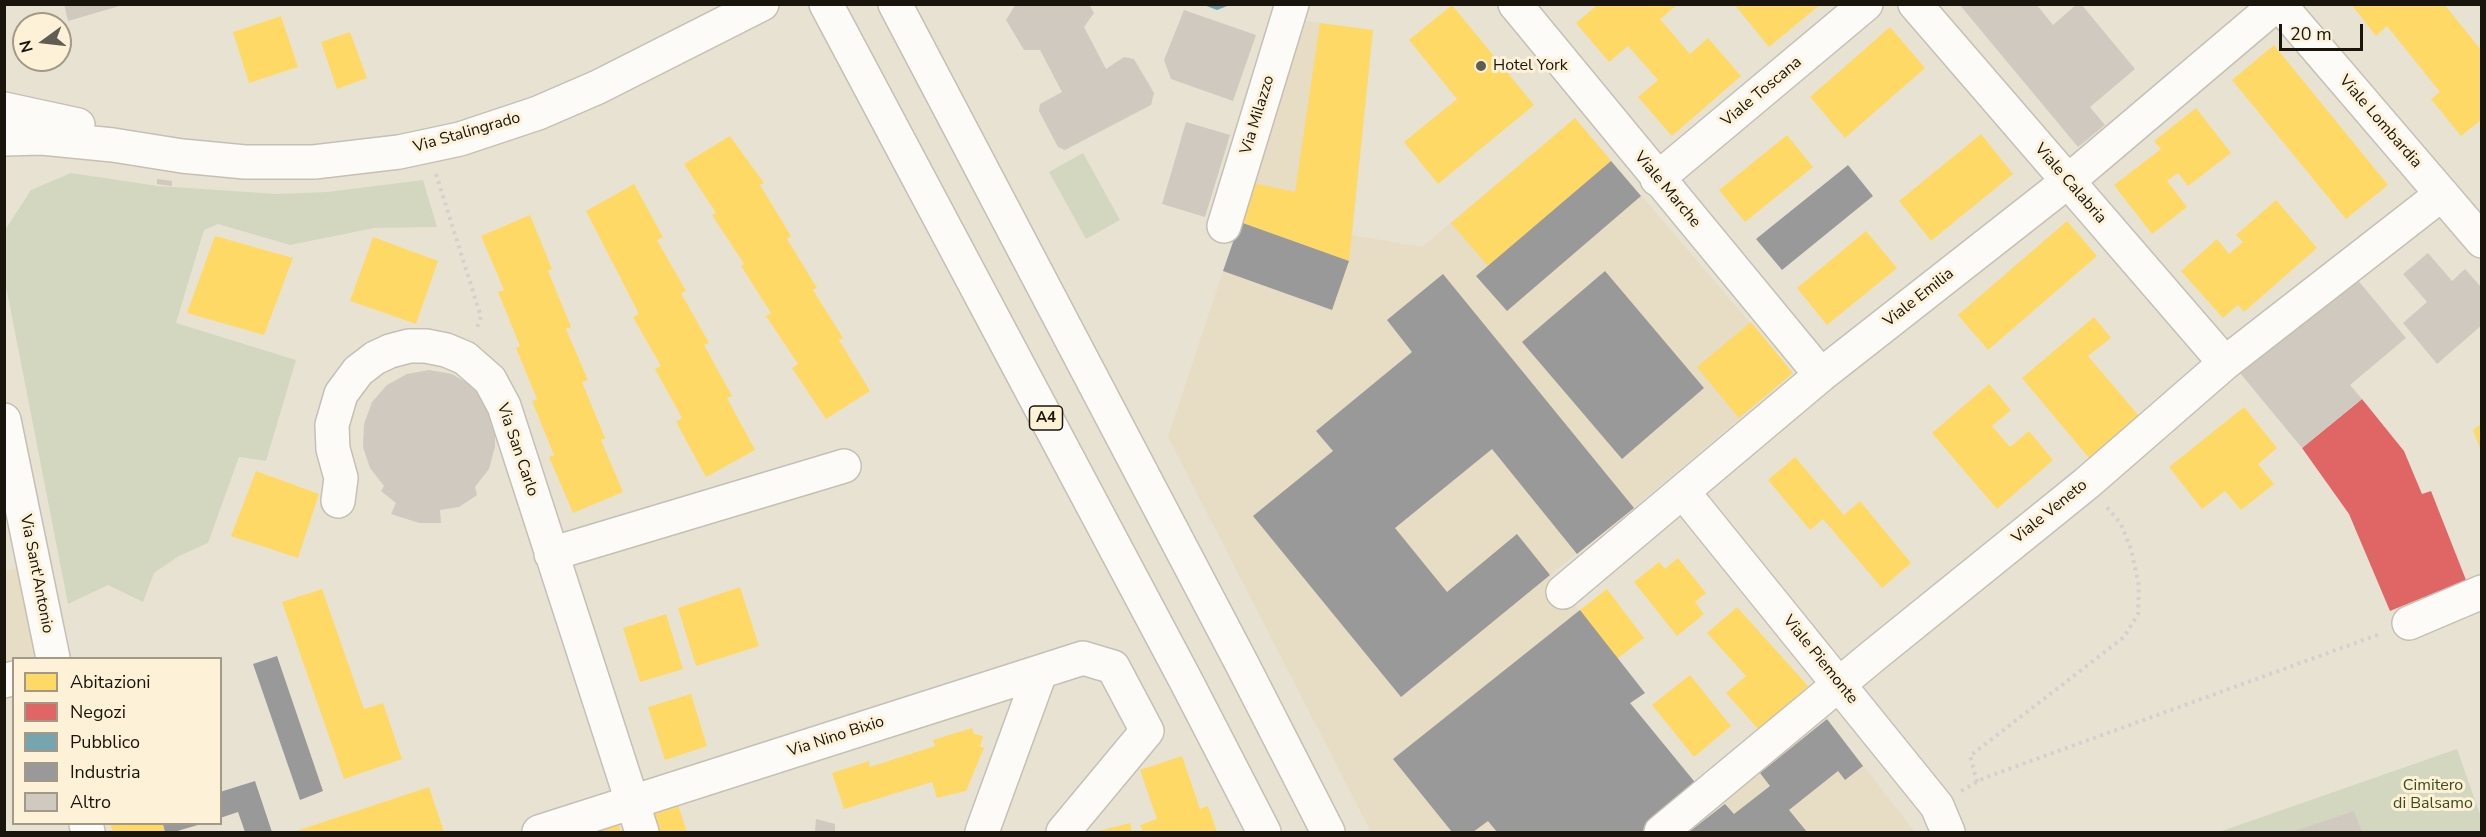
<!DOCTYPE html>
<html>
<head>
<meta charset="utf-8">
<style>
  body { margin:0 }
  #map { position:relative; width:2486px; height:837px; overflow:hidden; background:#e8e2d3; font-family:"Nunito Sans",sans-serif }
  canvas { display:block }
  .frame { position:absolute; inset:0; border:6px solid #19150c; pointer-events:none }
  .legend { position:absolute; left:12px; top:657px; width:210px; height:168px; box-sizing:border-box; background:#fdf2d8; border:2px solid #a29a86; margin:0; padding:8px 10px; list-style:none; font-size:18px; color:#19150c }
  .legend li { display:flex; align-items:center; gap:12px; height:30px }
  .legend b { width:30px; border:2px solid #a29a86 }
  .north { position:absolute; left:12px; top:12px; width:60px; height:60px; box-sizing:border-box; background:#fdf2d8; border:2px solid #a29a86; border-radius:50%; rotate:255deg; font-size:16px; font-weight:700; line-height:24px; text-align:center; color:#19150c }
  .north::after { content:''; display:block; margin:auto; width:21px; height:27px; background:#615d52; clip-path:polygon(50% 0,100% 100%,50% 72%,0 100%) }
  .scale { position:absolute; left:2279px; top:24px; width:84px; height:27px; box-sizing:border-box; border:3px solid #19150c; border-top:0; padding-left:8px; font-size:18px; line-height:21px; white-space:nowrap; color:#19150c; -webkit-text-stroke:4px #fdf2d8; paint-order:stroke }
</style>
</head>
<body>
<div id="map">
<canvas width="2486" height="837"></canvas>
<div class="frame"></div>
<ul class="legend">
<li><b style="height:16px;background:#ffd966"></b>Abitazioni</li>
<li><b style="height:16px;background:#e06666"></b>Negozi</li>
<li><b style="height:16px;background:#76a5af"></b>Pubblico</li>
<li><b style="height:16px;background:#999"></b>Industria</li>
<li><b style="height:16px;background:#d0c9bf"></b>Altro</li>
</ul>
<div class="north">N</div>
<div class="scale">20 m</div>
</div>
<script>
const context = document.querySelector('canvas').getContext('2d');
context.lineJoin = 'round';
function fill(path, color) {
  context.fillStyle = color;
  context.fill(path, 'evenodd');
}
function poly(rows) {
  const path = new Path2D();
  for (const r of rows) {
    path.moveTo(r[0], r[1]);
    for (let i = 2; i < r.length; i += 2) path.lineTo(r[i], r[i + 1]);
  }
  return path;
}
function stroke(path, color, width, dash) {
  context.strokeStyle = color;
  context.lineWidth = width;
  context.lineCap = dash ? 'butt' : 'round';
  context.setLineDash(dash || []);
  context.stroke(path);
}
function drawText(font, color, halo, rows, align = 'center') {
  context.font = font + ' "Nunito Sans",sans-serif';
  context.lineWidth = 6;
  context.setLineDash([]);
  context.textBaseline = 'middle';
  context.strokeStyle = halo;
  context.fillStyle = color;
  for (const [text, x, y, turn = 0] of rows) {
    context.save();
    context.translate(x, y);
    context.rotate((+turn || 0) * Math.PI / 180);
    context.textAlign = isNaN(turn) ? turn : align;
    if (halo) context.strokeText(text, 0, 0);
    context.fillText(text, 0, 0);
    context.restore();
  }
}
fill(poly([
  [1306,21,1373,30,1352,235,1422,247,1575,118,1793,373,1634,508,1550,575,1645,693,1631,704,1698,786,1642,832,1371,832,1168,437],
  [27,565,45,658,14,658,13,671,4,674,4,572],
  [1827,719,1915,832,1689,832,1760,773]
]), '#e7dcc4');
fill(poly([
  [1083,153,1120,220,1086,239,1049,172],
  [71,173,158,186,277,194,327,192,423,180,437,227,374,228,290,245,218,224,204,230,176,323,296,360,266,461,239,457,208,543,179,556,154,573,143,602,108,585,68,604,5,281,5,230,31,190],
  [2457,749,2482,820,2481,832,2219,832]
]), '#d4d7bf');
fill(poly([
  [1734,4,1821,4,1769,47],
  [2351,4,2444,4,2482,51,2482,119,2461,136,2431,99,2440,92,2387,26,2376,36],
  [1452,5,1534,105,1438,184,1404,142,1457,99,1409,40],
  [1597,5,1677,5,1660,19,1690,54,1708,38,1741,76,1672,136,1638,97,1658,80,1628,46,1609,62,1576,23],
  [281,16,298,67,249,83,233,32],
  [1320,23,1373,30,1349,261,1240,222,1253,183,1295,192],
  [1890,27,1925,68,1845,138,1810,97],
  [350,32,367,78,337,89,321,42],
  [2274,45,2388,185,2346,219,2232,80],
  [2196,108,2231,153,2188,186,2178,173,2167,181,2187,207,2152,234,2114,185,2161,149,2154,141],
  [1575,118,1611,161,1488,266,1451,223],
  [1981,134,2013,174,1931,241,1899,201],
  [1787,135,1813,167,1745,222,1719,190],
  [730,136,764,183,760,185,791,236,787,239,817,288,813,290,843,338,839,340,870,391,826,419,792,368,798,364,766,316,771,313,741,266,744,264,712,215,716,213,684,164],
  [634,184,663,237,657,240,686,291,681,293,709,343,704,345,732,396,727,398,755,450,706,477,676,422,682,418,655,369,661,366,633,317,639,314,586,211],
  [2276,200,2317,248,2244,312,2238,305,2223,318,2181,271,2217,239,2229,254,2243,242,2236,235],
  [530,215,552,269,548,271,571,327,566,329,588,380,582,382,605,438,601,440,623,492,573,513,549,457,554,455,532,401,537,399,516,348,520,346,498,292,504,290,481,236],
  [2067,221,2097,256,1988,350,1958,315],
  [1866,231,1897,268,1827,325,1797,288],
  [215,236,293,258,264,335,187,313],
  [373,237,438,261,416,324,350,301],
  [2094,317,2111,338,2088,356,2139,416,2089,458,2022,378],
  [1751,322,1793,373,1739,418,1697,367],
  [1989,384,2011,410,1992,426,2010,447,2029,431,2053,460,1997,509,1932,433],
  [2244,407,2277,448,2258,464,2274,484,2241,510,2225,491,2202,509,2169,467],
  [2482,423,2482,451,2481,451,2473,430],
  [1795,457,1844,515,1860,501,1911,563,1882,588,1823,519,1810,530,1768,480],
  [256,471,319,494,298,558,231,536],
  [1678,558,1706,593,1695,602,1704,614,1677,636,1634,582,1659,562,1665,569],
  [740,587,759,646,696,666,678,608],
  [322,589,364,709,383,703,402,759,344,779,282,602],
  [1607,589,1644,638,1617,659,1580,610],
  [1737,607,1808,686,1759,730,1726,693,1746,676,1707,633],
  [666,614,683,669,640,682,623,628],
  [1690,675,1731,726,1694,757,1652,705],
  [691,694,707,746,665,760,648,707],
  [972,728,974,734,983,736,980,746,984,748,966,791,937,798,932,782,844,809,832,773,869,761,870,767,935,746,933,740],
  [1182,756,1200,809,1208,806,1217,832,1143,832,1140,825,1157,819,1140,770],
  [429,787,444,832,293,832],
  [677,802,687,832,656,832,649,811],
  [617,820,621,832,578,832],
  [1130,823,1132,832,1094,832],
  [110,824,163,824,165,832,113,832]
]), '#ffd966');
fill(poly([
  [2362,399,2404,451,2422,494,2431,491,2466,580,2390,611,2349,514,2302,448]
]), '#e06666');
fill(poly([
  [1232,4,1217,10,1204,5,1204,4]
]), '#76a5af');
fill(poly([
  [1611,161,1641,196,1507,311,1476,276],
  [1848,165,1873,196,1782,270,1756,239],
  [1240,222,1349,261,1332,310,1223,271],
  [1605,271,1704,388,1622,459,1522,342],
  [1443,274,1634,508,1577,554,1492,449,1395,528,1447,592,1517,534,1550,575,1401,697,1253,516,1333,451,1316,431,1412,352,1387,320],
  [1580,610,1645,693,1630,703,1698,786,1642,832,1497,832,1488,821,1473,832,1452,832,1393,759],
  [277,656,323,791,300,800,253,664],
  [1827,719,1863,766,1845,780,1838,771,1789,810,1807,832,1689,832,1725,804,1734,814,1770,786,1760,773],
  [255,781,272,832,245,832,238,812,220,818,220,792],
  [163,824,201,824,174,832,165,832]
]), '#999');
fill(poly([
  [64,4,123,4,123,5,68,21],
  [1016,4,1089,4,1094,13,1084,27,1106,69,1124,57,1134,59,1154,93,1151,105,1065,150,1058,147,1039,111,1040,104,1062,92,1040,50,1024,50,1006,20],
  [1959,4,2036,4,2053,25,2077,4,2081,4,2135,69,2090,107,2105,125,2078,147],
  [1184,10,1256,35,1233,101,1171,79,1164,60],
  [1186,122,1230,135,1205,217,1162,204],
  [157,179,172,181,172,186,157,184],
  [2428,253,2452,281,2465,269,2482,288,2482,325,2437,364,2403,323,2427,302,2403,274],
  [2356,278,2406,338,2350,385,2362,399,2302,448,2240,373],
  [429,370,452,374,472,386,487,403,495,424,495,447,489,469,475,487,477,495,459,507,440,510,441,523,419,523,391,514,396,503,381,491,384,486,370,468,363,447,364,424,372,402,387,385,407,374],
  [2354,811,2362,832,2292,832],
  [816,819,835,824,835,832,815,832]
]), '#d0c9bf');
const minor = poly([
  [1515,4,1821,375],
  [1915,4,2225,363],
  [2279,4,2482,241],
  [1657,179,1866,4],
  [1224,226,1292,4],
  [4,420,53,658],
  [1683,492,1937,806,1948,832],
  [338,501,341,478,333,449,332,425,341,394,358,371,375,358,390,351,409,346,426,346,446,350,465,358,490,380,504,406,642,832],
  [551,554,844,466],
  [1563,592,1821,375,2067,182,2277,4],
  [2409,623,2482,592],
  [4,681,14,678],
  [86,824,88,832],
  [539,832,1083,658,1113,667,1147,731,1063,832],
  [982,832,1040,673],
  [1661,832,1873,656,2087,483,2225,363,2442,194]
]);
const major = poly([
  [4,109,78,125],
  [4,139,42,138,113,145,182,156,245,162,314,162,399,152,460,139,538,113,598,87,762,4]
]);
const highway = poly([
  [826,4,1185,679,1264,832],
  [895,4,1242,664,1328,832]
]);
stroke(minor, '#c5c0b4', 36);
stroke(major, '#c5c0b4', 36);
stroke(highway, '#c5c0b4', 36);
stroke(poly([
  [436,174,481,317,476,330],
  [1977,782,1970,756,2124,637,2138,614,2139,586,2131,549,2121,524,2106,506],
  [1961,791,1984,778,2380,634]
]), '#d3d1cd', 4, [3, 4.5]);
stroke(minor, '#fcfbf8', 33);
stroke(major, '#fcfbf8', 33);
stroke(highway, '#fcfbf8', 33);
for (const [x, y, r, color] of [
  [1481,66,6,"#615d52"]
]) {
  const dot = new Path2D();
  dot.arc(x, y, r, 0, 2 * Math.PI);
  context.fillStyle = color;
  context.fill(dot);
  stroke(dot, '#fdf2d8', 2);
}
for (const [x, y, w] of [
  [1046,418,33]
]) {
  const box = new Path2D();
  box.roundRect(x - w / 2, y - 12, w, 24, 4.5);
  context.fillStyle = '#fdf2d8';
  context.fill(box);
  stroke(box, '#19150c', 1.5);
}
drawText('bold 15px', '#19150c', null, [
  ["A4",1046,418]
]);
drawText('16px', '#19150c', '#fdf2d8', [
  ["Hotel York",1493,66]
], 'left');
drawText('16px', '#19150c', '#fdf2d8', [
  ["Viale Toscana",1762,92,-40],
  ["Via Milazzo",1258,115,-73],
  ["Viale Lombardia",2380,122,49],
  ["Via Stalingrado",467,133,-16],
  ["Viale Calabria",2070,184,49],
  ["Viale Marche",1667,190,50],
  ["Viale Emilia",1919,298,-38],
  ["Via San Carlo",517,450,71],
  ["Viale Veneto",2050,512,-39],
  ["Via Sant'Antonio",36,574,79],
  ["Viale Piemonte",1820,660,51],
  ["Via Nino Bixio",836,737,-18]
]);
drawText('16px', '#3d4c1b', '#fdf2d8', [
  ["Cimitero",2433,786],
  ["di Balsamo",2433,804]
]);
</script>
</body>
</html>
